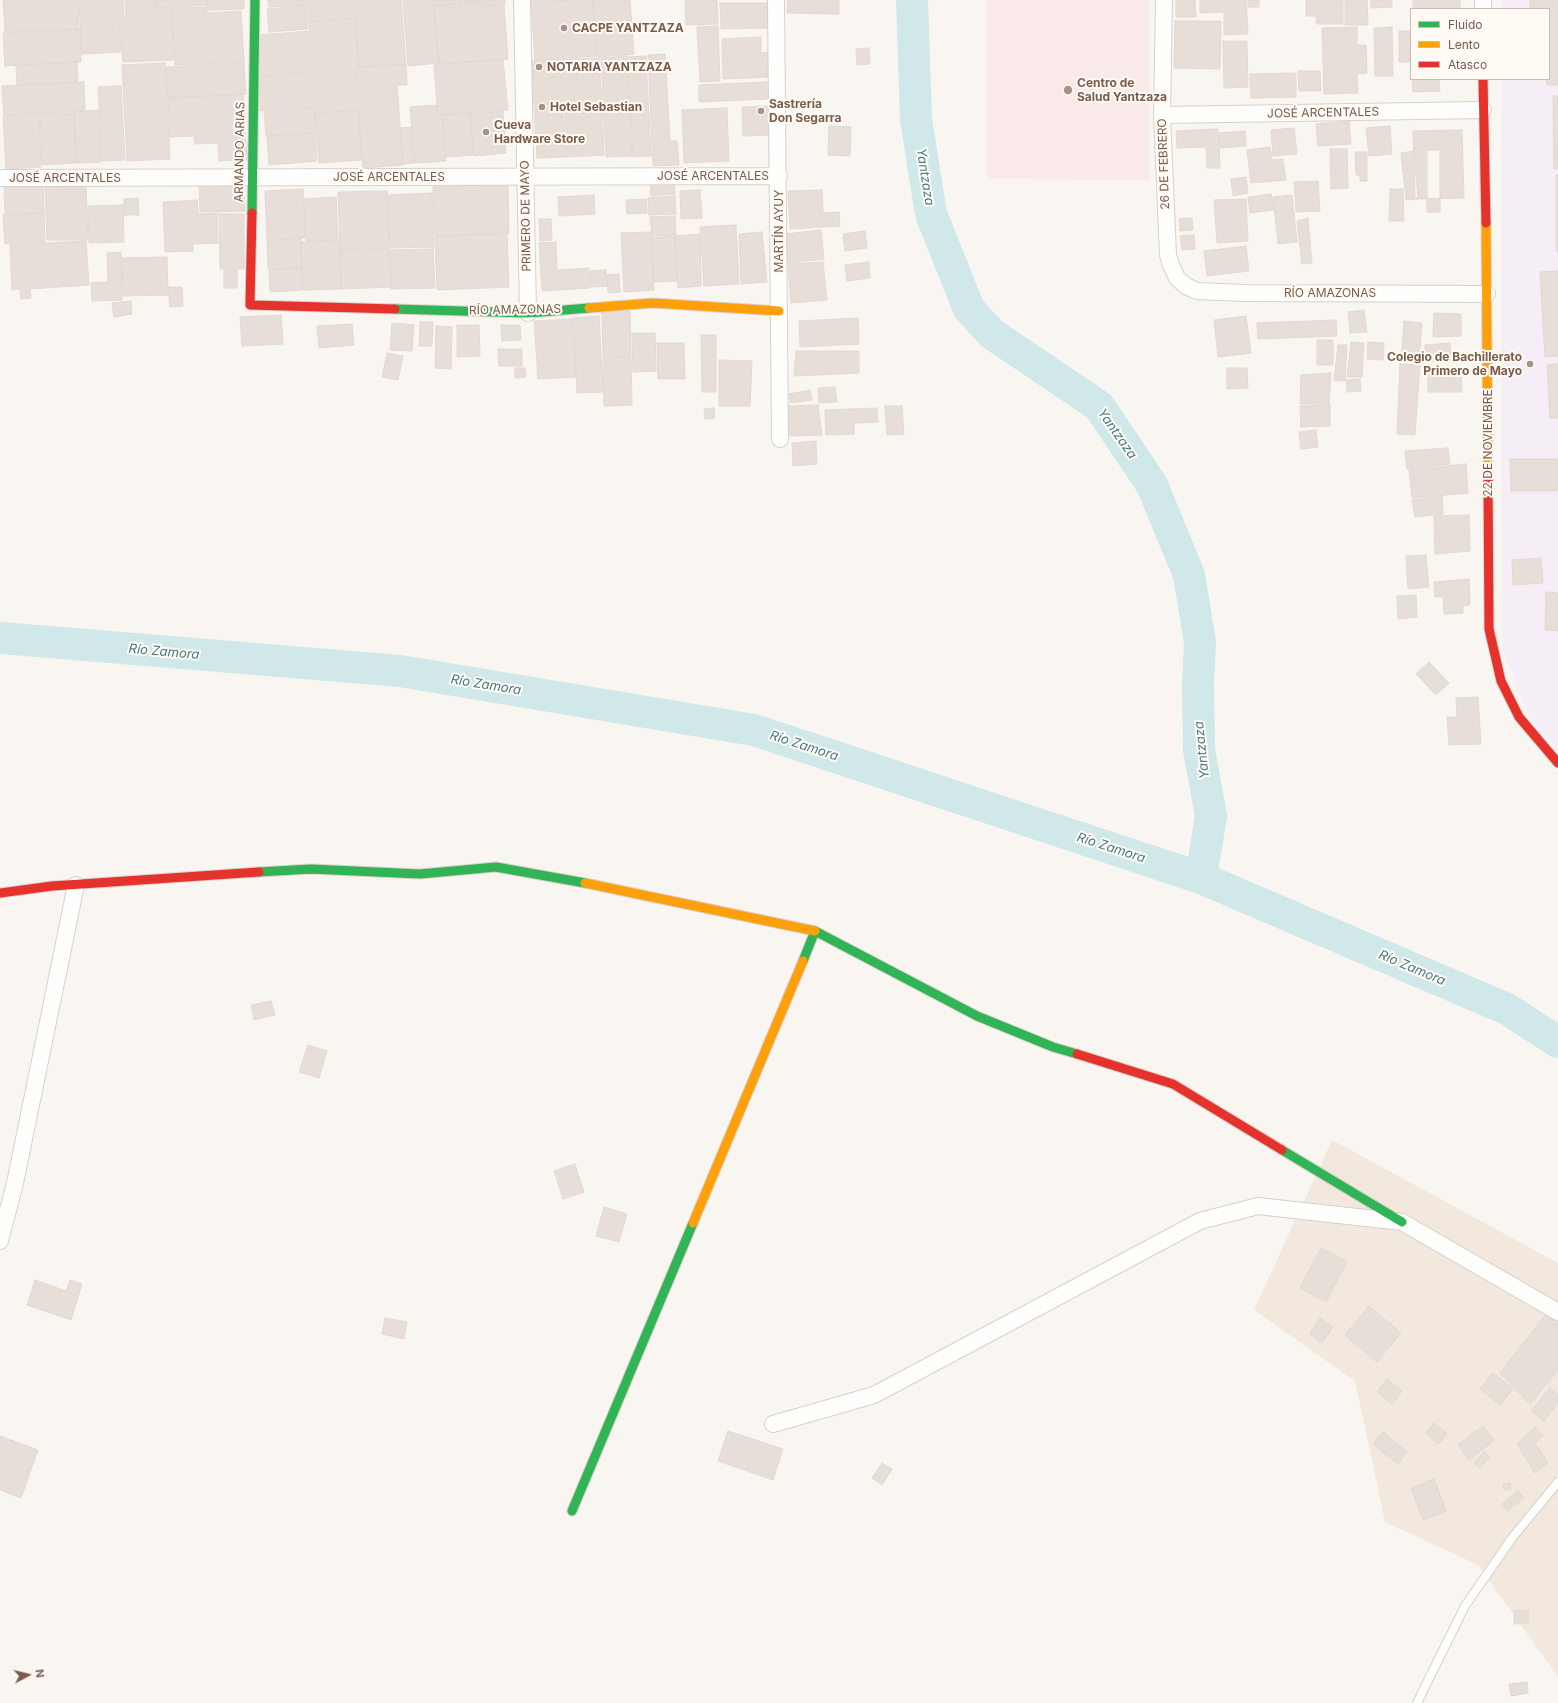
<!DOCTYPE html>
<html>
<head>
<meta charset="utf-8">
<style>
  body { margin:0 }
  #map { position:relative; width:1558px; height:1703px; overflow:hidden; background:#f9f5f0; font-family:Inter,sans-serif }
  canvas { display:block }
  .legend { position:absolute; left:1410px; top:8px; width:140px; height:72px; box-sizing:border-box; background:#fffaf3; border:1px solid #cabbb1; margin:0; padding:5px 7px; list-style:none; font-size:12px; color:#7a5c4d }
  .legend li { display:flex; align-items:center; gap:8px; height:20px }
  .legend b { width:20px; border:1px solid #cabbb1 }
  .north { position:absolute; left:8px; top:1655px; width:40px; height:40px; -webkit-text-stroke:3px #fffaf3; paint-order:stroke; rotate:83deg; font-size:11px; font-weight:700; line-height:16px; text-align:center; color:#7a5c4d }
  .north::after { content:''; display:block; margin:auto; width:14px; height:18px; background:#7a5c4d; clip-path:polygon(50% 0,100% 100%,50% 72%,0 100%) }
</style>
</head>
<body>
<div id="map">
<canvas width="1558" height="1703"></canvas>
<ul class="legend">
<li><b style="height:5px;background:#30b455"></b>Fluido</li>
<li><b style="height:5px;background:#ff9f0a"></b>Lento</li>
<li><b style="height:5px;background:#e5322d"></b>Atasco</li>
</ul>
<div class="north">N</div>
</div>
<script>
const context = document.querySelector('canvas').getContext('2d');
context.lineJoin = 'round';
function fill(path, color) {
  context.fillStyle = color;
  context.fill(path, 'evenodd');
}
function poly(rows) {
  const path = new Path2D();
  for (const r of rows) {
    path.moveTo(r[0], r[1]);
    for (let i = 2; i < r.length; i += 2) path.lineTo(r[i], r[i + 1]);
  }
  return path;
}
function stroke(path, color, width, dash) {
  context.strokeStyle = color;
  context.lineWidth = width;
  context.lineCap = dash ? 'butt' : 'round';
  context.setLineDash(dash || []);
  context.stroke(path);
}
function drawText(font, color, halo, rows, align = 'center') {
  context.font = font + ' Inter,sans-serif';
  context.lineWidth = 4;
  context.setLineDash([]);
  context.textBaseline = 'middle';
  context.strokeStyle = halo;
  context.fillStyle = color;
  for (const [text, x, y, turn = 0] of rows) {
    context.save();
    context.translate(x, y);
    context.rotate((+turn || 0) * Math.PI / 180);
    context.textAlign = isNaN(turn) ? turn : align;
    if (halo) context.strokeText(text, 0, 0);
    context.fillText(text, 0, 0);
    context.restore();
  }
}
fill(poly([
  [1332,1140,1558,1263,1558,1677,1478,1565,1385,1522,1355,1381,1254,1310]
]), '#f2e8de');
fill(poly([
  [1501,0,1558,0,1558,750,1531,721,1502,649,1501,79,1549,79,1549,9,1501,9]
]), '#f6eef6');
fill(poly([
  [987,0,1149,0,1149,180,987,179]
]), '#fae9e9');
stroke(poly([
  [912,0,916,119,931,214,969,309,992,334,1099,406,1152,485,1189,575,1200,642,1198,682,1199,750,1211,816,1201,878],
  [0,638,400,671,754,730,1201,878,1507,1009,1558,1042]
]), '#d0e8ea', 32);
const building = poly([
  [3,0,78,0,79,29,5,32,3,0],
  [79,0,123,0,124,15,119,16,121,52,82,54,79,0],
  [125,0,156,0,156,8,171,8,174,60,123,62,120,17,126,16,125,0],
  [156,0,207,0,207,5,157,8,156,0],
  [207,0,244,0,244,9,208,10,207,0],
  [268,0,306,0,306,5,269,7,268,0],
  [307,0,401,0,406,64,359,67,355,18,309,21,307,0],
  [403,0,433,0,439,63,408,66,403,0],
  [434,0,456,0,456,4,435,6,434,0],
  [457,0,479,0,479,2,458,3,457,0],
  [480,0,505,0,505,5,480,6,480,0],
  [593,0,597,56,535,61,531,1,593,0],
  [593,0,630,0,634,54,598,57,593,0],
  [685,0,717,0,718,24,686,25,685,0],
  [788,0,839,0,839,14,787,13,788,0],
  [1176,0,1195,0,1196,17,1176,17,1176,0],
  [1200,0,1246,0,1248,34,1224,35,1224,12,1200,13,1200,0],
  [1248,0,1259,0,1259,7,1248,7,1248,0],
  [1306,0,1343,0,1343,24,1317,24,1316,16,1306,16,1306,0],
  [1345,0,1367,0,1368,25,1345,25,1345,0],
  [1371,0,1392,0,1392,7,1371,8,1371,0],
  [1413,0,1460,0,1460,9,1413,9,1413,0],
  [1530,0,1558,0,1558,85,1547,85,1546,79,1549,79,1549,9,1530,9,1530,0],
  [479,2,479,7,504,6,508,59,439,64,434,6,479,2],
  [720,3,767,3,768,28,721,29,720,3],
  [306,6,308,29,269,32,267,9,306,6],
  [206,7,207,13,241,11,244,62,175,65,172,8,206,7],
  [355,19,359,67,261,76,258,35,310,31,309,22,355,19],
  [1175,21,1221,21,1220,69,1174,68,1175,21],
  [718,26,720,81,700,82,697,27,718,26],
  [1357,27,1357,45,1366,45,1367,73,1357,74,1358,93,1324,94,1322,28,1357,27],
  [1392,27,1393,76,1375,76,1374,28,1392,27],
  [80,29,81,62,5,66,3,33,80,29],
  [1399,31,1411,31,1411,62,1399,62,1399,31],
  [761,37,761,53,768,52,769,77,723,79,722,39,761,37],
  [1223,41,1247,41,1248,87,1224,88,1223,41],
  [869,48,870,64,857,65,856,49,869,48],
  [665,54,670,141,677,141,679,165,653,166,648,55,665,54],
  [627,56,632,156,606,157,601,58,627,56],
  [646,56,651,156,633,157,628,57,646,56],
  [599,58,602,106,564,108,563,103,532,104,529,61,599,58],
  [503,59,508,110,438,115,434,65,503,59],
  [77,62,78,82,17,85,16,65,77,62],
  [165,63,170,159,127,161,122,65,165,63],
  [244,63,246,94,168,98,166,67,244,63],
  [406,64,407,85,397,85,403,165,363,168,355,68,406,64],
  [354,69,357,110,315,113,314,107,260,111,258,77,354,69],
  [1298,71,1320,71,1321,91,1299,91,1298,71],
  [1296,73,1296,97,1251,98,1250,74,1296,73],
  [1412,79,1439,79,1440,91,1413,92,1412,79],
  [84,82,85,111,4,115,2,86,84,82],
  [767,82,767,99,699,102,699,85,767,82],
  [121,86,125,160,102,161,98,87,121,86],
  [243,94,247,160,219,161,218,143,195,144,194,136,170,137,168,98,243,94],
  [1553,96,1558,96,1558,169,1554,169,1553,96],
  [563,103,566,157,537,158,534,105,563,103],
  [437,105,438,115,442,115,446,161,415,163,410,107,437,105],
  [602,106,604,155,567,157,565,108,602,106],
  [768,106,770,135,743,136,742,107,768,106],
  [314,108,316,132,266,136,264,112,314,108],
  [727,108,729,161,684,163,682,110,727,108],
  [98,110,101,162,76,163,74,112,98,110],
  [358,110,362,160,319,163,315,114,358,110],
  [503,111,506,153,474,156,470,114,503,111],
  [74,113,76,163,42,165,40,114,74,113],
  [470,113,473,155,445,157,442,115,470,113],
  [39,114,41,167,6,169,3,116,39,114],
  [1349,121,1351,144,1318,146,1316,124,1349,121],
  [829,126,851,127,850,156,828,155,829,126],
  [1390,126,1392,154,1369,156,1366,128,1390,126],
  [411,127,414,163,403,164,400,128,411,127],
  [1294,128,1297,154,1273,156,1271,130,1294,128],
  [1218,129,1220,168,1207,168,1206,147,1177,148,1176,131,1218,129],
  [1462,130,1464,198,1415,199,1413,131,1462,130],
  [1245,131,1246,146,1220,148,1219,133,1245,131],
  [315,133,317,161,269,165,267,136,315,133],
  [1270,147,1272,160,1283,159,1286,180,1251,183,1247,150,1270,147],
  [1330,149,1347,149,1348,188,1331,189,1330,149],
  [1427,150,1440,150,1440,212,1427,212,1427,150],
  [1414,151,1418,199,1406,200,1401,153,1414,151],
  [1355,152,1367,152,1367,181,1360,181,1360,175,1356,175,1355,152],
  [1556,175,1558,175,1558,251,1556,251,1556,175],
  [1246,177,1248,193,1233,196,1231,179,1246,177],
  [674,181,675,194,651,196,650,182,674,181],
  [1318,181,1320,211,1296,212,1294,182,1318,181],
  [244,182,245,211,200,212,199,184,244,182],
  [508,184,509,233,435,236,433,187,508,184],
  [43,186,44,213,5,214,4,187,43,186],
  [86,186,88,240,47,240,45,187,86,186],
  [303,189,305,238,267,239,265,191,303,189],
  [1390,189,1403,189,1404,221,1389,221,1390,189],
  [700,190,702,218,681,219,680,191,700,190],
  [822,190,823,213,839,212,840,226,790,229,788,191,822,190],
  [387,191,389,248,340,250,338,192,387,191],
  [432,193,434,247,390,248,388,195,432,193],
  [1271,194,1274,210,1250,213,1248,197,1271,194],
  [594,195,595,214,559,216,558,197,594,195],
  [1292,195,1297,242,1278,244,1273,197,1292,195],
  [675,196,676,214,649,215,648,198,675,196],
  [336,197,338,240,306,241,304,199,336,197],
  [138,198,139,215,124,215,124,199,138,198],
  [646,199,647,213,627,214,626,200,646,199],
  [1246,199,1248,241,1217,243,1214,200,1246,199],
  [197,200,198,214,217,213,218,243,193,244,193,251,165,252,163,202,197,200],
  [123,205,124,242,89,243,88,206,123,205],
  [44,213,45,242,5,244,3,215,44,213],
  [219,214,244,214,244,269,220,269,219,214],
  [675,216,676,235,652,236,650,217,675,216],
  [1192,218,1193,230,1180,231,1179,219,1192,218],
  [1308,218,1312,263,1302,264,1297,221,1308,218],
  [539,219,551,219,552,240,540,241,539,219],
  [736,225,739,284,704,286,700,227,736,225],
  [821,230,824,259,788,263,785,234,821,230],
  [865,231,867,248,845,251,843,234,865,231],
  [651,232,654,290,624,292,621,233,651,232],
  [762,232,767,282,741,284,739,234,762,232],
  [507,234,509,287,437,290,435,236,507,234],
  [700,234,701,286,678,288,675,236,700,234],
  [1194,235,1195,249,1182,250,1180,236,1194,235],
  [674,236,677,281,654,282,651,238,674,236],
  [301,239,302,268,268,269,267,240,301,239],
  [340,240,341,289,303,290,301,242,340,240],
  [86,241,89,285,30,289,31,298,21,299,20,289,12,290,10,245,86,241],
  [556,242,557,270,589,268,590,288,542,291,539,243,556,242],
  [1246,246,1249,271,1207,276,1204,251,1246,246],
  [389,249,391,287,341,289,340,251,389,249],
  [433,249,435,288,391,289,390,250,433,249],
  [121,252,122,300,92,301,91,283,108,282,107,253,121,252],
  [167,257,168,295,123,296,122,258,167,257],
  [823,262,827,300,791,303,788,264,823,262],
  [869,262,870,278,847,281,845,265,869,262],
  [302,268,302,290,270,292,269,270,302,268],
  [224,270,237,270,237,288,224,288,224,270],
  [606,270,607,286,591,287,590,271,606,270],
  [1558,271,1558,356,1545,357,1540,272,1558,271],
  [619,274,620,292,608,293,607,275,619,274],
  [168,287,182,287,183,306,170,307,168,287],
  [131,301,132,314,114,317,112,303,131,301],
  [1364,310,1367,332,1350,333,1348,312,1364,310],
  [602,311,630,311,631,356,603,357,602,311],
  [1434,313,1461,314,1461,336,1433,337,1434,313],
  [281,315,283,344,242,346,240,317,281,315],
  [599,316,603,392,577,393,573,318,599,316],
  [1246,316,1251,353,1218,357,1214,320,1246,316],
  [858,318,859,344,800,347,799,321,858,318],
  [572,319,576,377,538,379,534,321,572,319],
  [1336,320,1337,336,1258,339,1257,323,1336,320],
  [1404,321,1422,323,1419,361,1401,360,1404,321],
  [420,322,433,322,432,346,419,346,420,322],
  [392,323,414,325,412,351,390,350,392,323],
  [352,324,354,345,319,348,317,326,352,324],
  [457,325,479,325,480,356,457,357,457,325],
  [501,325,520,325,521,340,502,341,501,325],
  [436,326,452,327,451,369,435,368,436,326],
  [632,333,655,333,656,371,633,372,632,333],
  [701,335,716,335,716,392,702,392,701,335],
  [1317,340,1333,340,1333,365,1317,365,1317,340],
  [1351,342,1364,343,1362,377,1347,377,1351,342],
  [1368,342,1384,343,1383,360,1367,359,1368,342],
  [657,343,684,343,685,379,658,379,657,343],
  [1450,343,1451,360,1425,362,1425,345,1450,343],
  [1338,345,1347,345,1345,381,1334,380,1338,345],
  [498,349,522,349,522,366,499,366,498,349],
  [796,351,859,351,859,373,794,376,796,351],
  [387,353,403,356,398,380,382,377,387,353],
  [631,357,632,405,604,406,603,358,631,357],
  [719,360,752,361,750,406,719,406,719,360],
  [1400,364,1420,365,1415,435,1397,434,1400,364],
  [1558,364,1558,418,1550,418,1547,365,1558,364],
  [515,368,525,368,526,377,515,378,515,368],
  [1227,368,1247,368,1248,388,1227,389,1227,368],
  [1428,370,1461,370,1462,392,1428,392,1428,370],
  [1331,373,1329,404,1300,404,1301,375,1331,373],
  [1360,379,1361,391,1347,392,1346,380,1360,379],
  [835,387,837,402,819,403,818,388,835,387],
  [810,390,812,400,791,403,789,394,810,390],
  [818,405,822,435,790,436,787,406,818,405],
  [1330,405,1330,426,1301,427,1300,406,1330,405],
  [885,406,902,406,904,434,887,435,885,406],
  [714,408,715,418,705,419,704,409,714,408],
  [877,408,878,422,854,423,854,434,826,435,825,410,877,408],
  [1316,430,1318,447,1301,449,1299,432,1316,430],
  [816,441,817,464,793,466,792,443,816,441],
  [1448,448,1450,464,1407,469,1405,451,1448,448],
  [1510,459,1558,459,1558,491,1511,491,1510,459],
  [1466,464,1468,493,1412,498,1409,470,1466,464],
  [1442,496,1443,514,1415,517,1412,500,1442,496],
  [1469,515,1470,551,1435,554,1434,516,1469,515],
  [1426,555,1429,587,1408,589,1406,556,1426,555],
  [1541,558,1543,583,1513,585,1512,560,1541,558],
  [1469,579,1470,605,1463,606,1463,613,1444,614,1443,597,1435,597,1434,582,1469,579],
  [1546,592,1558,593,1558,631,1545,630,1546,592],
  [1416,595,1417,617,1398,619,1397,596,1416,595],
  [1429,662,1449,683,1436,695,1416,674,1429,662],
  [1478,697,1481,744,1449,745,1447,717,1457,717,1456,698,1478,697],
  [271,1001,275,1015,254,1020,251,1005,271,1001],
  [308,1045,327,1051,319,1078,299,1072,308,1045],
  [575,1164,584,1192,563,1199,554,1171,575,1164],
  [604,1207,627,1214,619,1242,596,1236,604,1207],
  [1321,1248,1347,1261,1326,1302,1300,1288,1321,1248],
  [35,1280,66,1291,70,1280,82,1284,71,1320,27,1305,35,1280],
  [1369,1306,1401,1333,1377,1362,1345,1335,1369,1306],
  [1546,1314,1558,1323,1558,1370,1530,1404,1500,1373,1546,1314],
  [385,1318,407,1322,404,1339,382,1334,385,1318],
  [1320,1318,1333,1327,1322,1343,1310,1334,1320,1318],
  [1493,1373,1513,1389,1500,1405,1480,1389,1493,1373],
  [1387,1379,1402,1391,1392,1404,1377,1392,1387,1379],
  [1550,1388,1558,1395,1558,1402,1544,1421,1531,1411,1550,1388],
  [1434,1423,1447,1434,1438,1444,1426,1433,1434,1423],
  [1483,1426,1494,1440,1469,1460,1458,1445,1483,1426],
  [1535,1427,1543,1435,1535,1443,1548,1463,1535,1473,1517,1444,1535,1427],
  [728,1431,783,1449,773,1480,718,1461,728,1431],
  [1383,1432,1407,1452,1398,1464,1373,1444,1383,1432],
  [0,1436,38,1450,21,1498,0,1490,0,1436],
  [1484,1452,1490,1457,1480,1468,1474,1463,1484,1452],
  [882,1463,892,1469,882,1485,872,1478,882,1463],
  [1434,1479,1446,1511,1423,1520,1411,1488,1434,1479],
  [1510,1483,1511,1489,1504,1490,1503,1484,1510,1483],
  [1518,1491,1524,1498,1507,1511,1501,1505,1518,1491],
  [1528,1610,1528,1623,1514,1624,1514,1611,1528,1610],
  [1527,1682,1528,1693,1511,1696,1509,1684,1527,1682]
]);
fill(building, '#e6ded7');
stroke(building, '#e2d8d2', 1);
const lane = poly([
  [1417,1703,1465,1606,1512,1538,1558,1482]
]);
const street = poly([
  [522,0,528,313],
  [776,0,780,439],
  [1164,0,1162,115,1168,255,1171,265,1177,278,1186,286,1197,291,1245,293,1487,294],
  [1483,9,1483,0],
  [1162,115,1483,110],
  [0,178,779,176],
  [0,1241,15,1183,76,885],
  [773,1424,874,1395,1200,1221,1258,1206,1402,1222,1558,1312]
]);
const fast = poly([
  [252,213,255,0],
  [395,309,528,313,589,308],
  [259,872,311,869,420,874,496,867,585,883],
  [803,961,815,931,977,1016,1053,1047,1077,1054],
  [1282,1150,1402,1222],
  [572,1511,693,1223]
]);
const slow = poly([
  [1486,223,1488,476],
  [589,308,653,303,779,311],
  [585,883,815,931],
  [693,1223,803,961]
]);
const jam = poly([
  [1483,79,1486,223],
  [252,213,250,305,395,309],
  [1488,476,1489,629,1501,681,1519,717,1558,763],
  [0,893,52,886,259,872],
  [1077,1054,1173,1084,1282,1150]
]);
stroke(lane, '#d7d1cb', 10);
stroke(street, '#d7d1cb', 18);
stroke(fast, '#d9d2cb', 11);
stroke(slow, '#d9d2cb', 11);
stroke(jam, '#d9d2cb', 11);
stroke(lane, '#fefefd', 8);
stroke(street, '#fefefd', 16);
stroke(fast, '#30b455', 9);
stroke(slow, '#ff9f0a', 9);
stroke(jam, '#e5322d', 9);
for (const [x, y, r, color] of [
  [564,28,4,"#a69286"],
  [539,67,4,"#a69286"],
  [1068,90,5,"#a69286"],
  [542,107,4,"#a69286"],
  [761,111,4,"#a69286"],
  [486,132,4,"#a69286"],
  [1530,364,4,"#a69286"]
]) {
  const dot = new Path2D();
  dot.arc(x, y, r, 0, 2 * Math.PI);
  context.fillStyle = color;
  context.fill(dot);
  stroke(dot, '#fffaf3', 1.5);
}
drawText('bold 12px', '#7a5c4d', '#fffaf3', [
  ["CACPE YANTZAZA",572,28],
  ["NOTARIA YANTZAZA",547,67],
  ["Centro de",1077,83],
  ["Salud Yantzaza",1077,97],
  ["Sastrería",769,104],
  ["Don Segarra",769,118],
  ["Hotel Sebastian",550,107],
  ["Cueva",494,125],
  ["Hardware Store",494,139],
  ["Colegio de Bachillerato",1522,357,"right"],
  ["Primero de Mayo",1522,371,"right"]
], 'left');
drawText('12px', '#7a5c4d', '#fffaf3', [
  ["JOSÉ ARCENTALES",1323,113,-1],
  ["ARMANDO ARIAS",240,152,-89],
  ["26 DE FEBRERO",1164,164,-92],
  ["JOSÉ ARCENTALES",713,176],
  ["JOSÉ ARCENTALES",389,177],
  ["JOSÉ ARCENTALES",65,178],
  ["PRIMERO DE MAYO",526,216,-91],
  ["MARTÍN AYUY",779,231,-90],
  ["RÍO AMAZONAS",1330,293],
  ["RÍO AMAZONAS",515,310,-1],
  ["22 DE NOVIEMBRE",1488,443,-90]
]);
drawText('italic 13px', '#437c86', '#fffaf3', [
  ["Yantzaza",925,177,81],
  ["Yantzaza",1117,434,55],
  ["Río Zamora",164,652,5],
  ["Río Zamora",486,685,9],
  ["Río Zamora",804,746,18],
  ["Yantzaza",1202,750,-96],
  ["Río Zamora",1111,848,18],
  ["Río Zamora",1412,968,23]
]);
</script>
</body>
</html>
